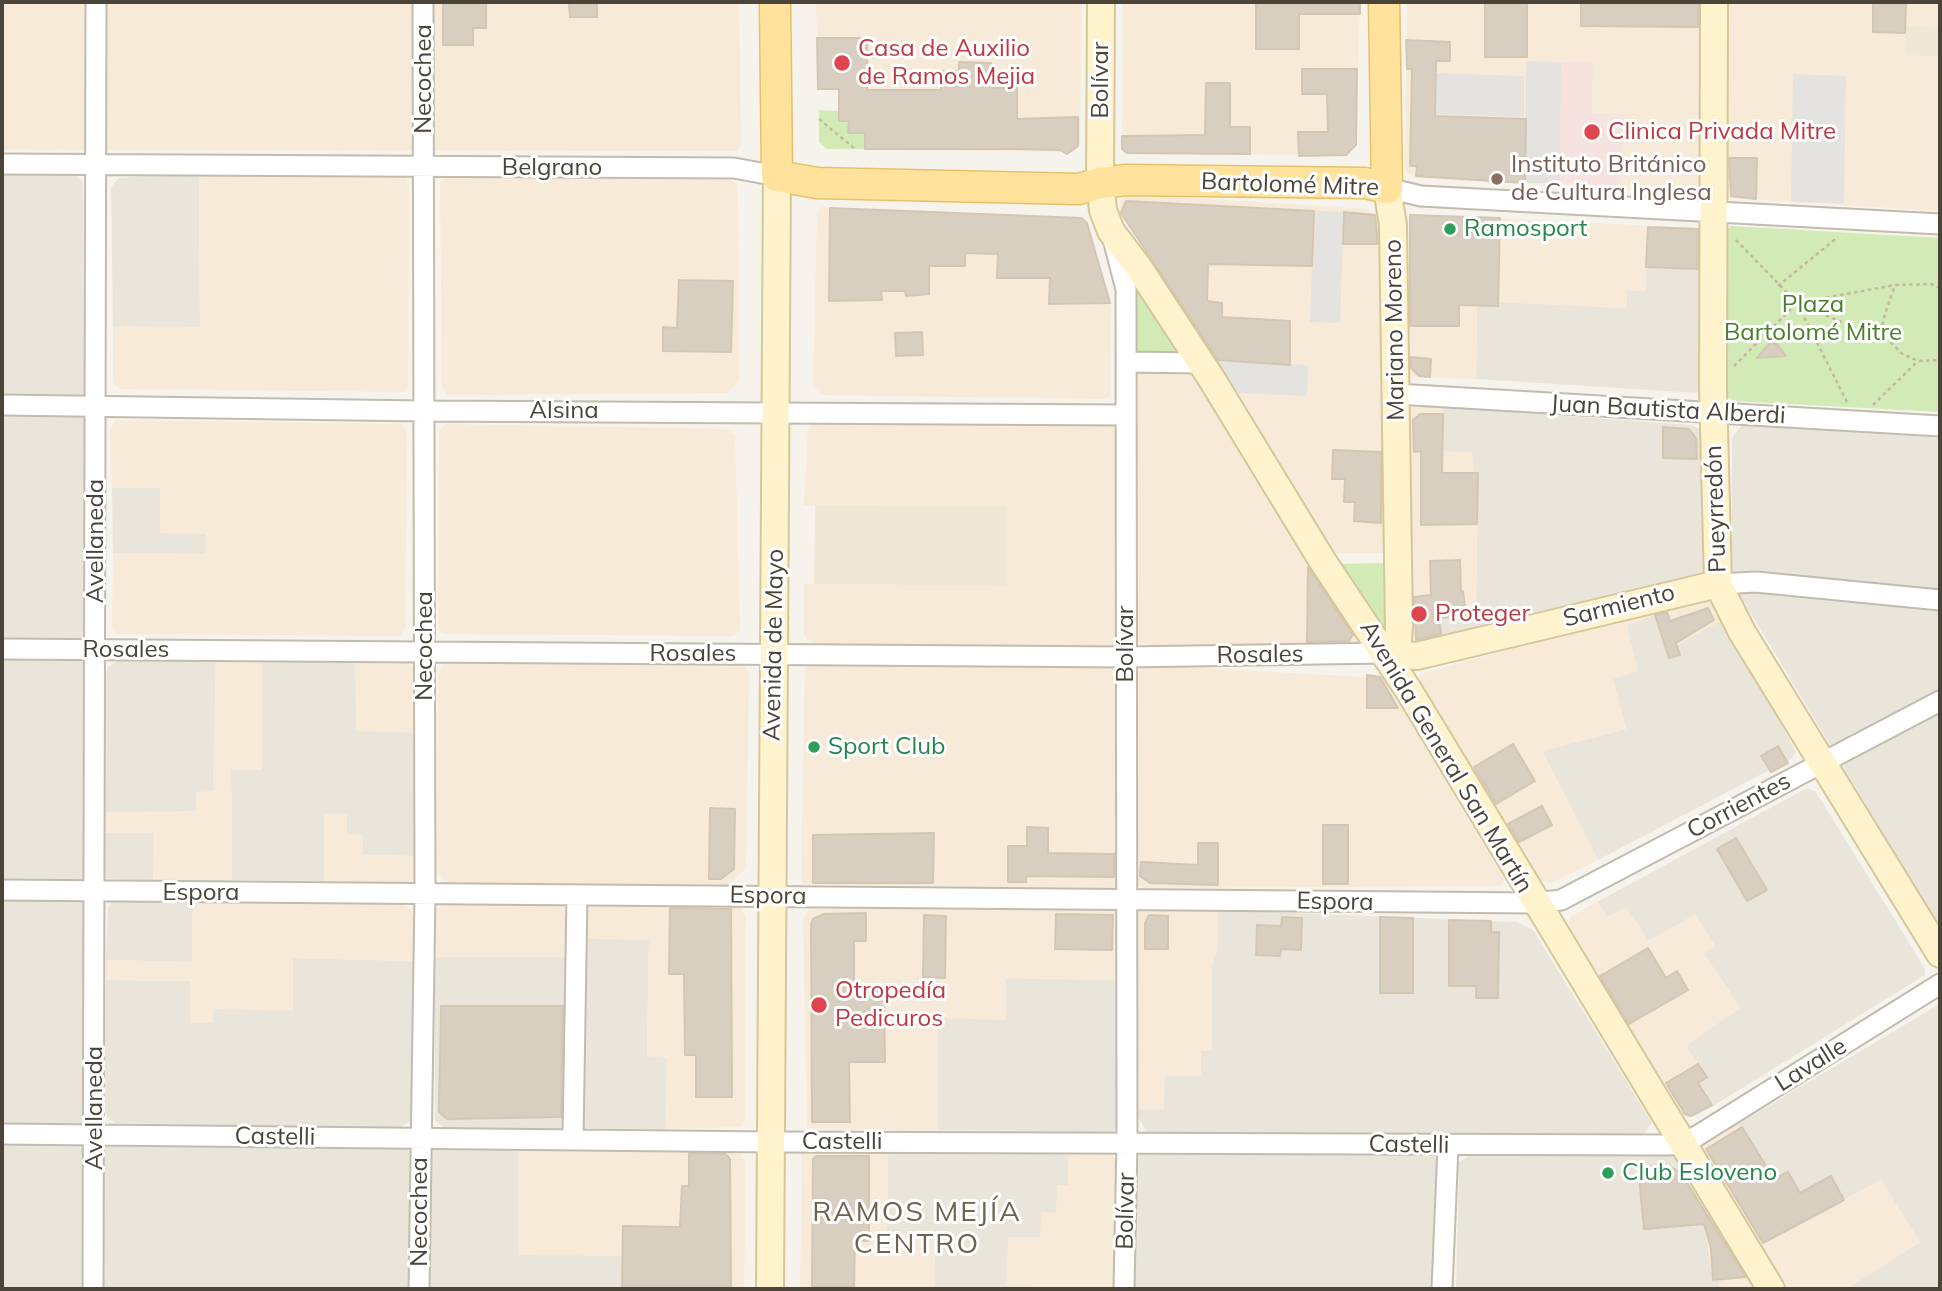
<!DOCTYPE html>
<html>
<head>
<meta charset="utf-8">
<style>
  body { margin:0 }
  #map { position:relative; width:1942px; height:1291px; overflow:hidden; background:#f6f3ec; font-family:Mulish,sans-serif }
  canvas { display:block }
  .frame { position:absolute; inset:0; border:4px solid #4b4439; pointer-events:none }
</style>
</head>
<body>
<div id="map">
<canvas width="1942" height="1291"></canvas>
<div class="frame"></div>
</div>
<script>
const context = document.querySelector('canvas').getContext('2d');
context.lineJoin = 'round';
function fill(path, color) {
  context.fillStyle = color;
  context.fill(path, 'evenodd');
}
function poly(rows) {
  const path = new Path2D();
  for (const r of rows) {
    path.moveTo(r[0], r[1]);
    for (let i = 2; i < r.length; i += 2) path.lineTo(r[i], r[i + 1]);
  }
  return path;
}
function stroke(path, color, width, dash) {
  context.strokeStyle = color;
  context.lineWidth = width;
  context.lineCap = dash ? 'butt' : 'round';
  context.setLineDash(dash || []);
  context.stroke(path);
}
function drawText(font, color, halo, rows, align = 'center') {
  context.font = font + ' Mulish,sans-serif';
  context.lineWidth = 6;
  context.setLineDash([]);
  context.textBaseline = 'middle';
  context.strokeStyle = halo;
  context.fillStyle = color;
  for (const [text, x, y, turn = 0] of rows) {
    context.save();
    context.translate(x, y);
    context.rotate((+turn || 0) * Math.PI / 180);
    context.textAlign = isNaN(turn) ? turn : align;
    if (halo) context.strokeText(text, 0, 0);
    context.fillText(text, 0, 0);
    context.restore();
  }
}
fill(poly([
  [199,172,200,328,113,326,111,187,119,178],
  [2,175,76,175,83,182,88,1142,402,1145,414,1156,412,1289,2,1289],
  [1646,267,1700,269,1702,388,1696,393,1476,379,1477,306,1497,306,1498,302,1627,308,1627,291],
  [1443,407,1691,425,1703,431,1710,568,1702,577,1442,641,1439,618,1466,616,1476,604,1478,474,1443,451],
  [1742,425,1940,438,1940,927,1741,597,1732,569,1732,438],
  [112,488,160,488,206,533,206,554,113,553],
  [1655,615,1667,651,1725,618,1796,752,1792,758,1598,860,1542,751,1626,729,1613,679,1627,625],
  [123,657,216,657,213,792,196,812,103,812,106,674,108,667],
  [262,658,355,660,418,733,419,856,362,855,324,813,324,881,232,880,231,770,262,769],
  [1807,788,1816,792,1924,967,1925,975,1713,1106,1698,1083,1698,1064,1686,1046,1706,1031,1730,992,1704,954,1715,945,1695,915,1648,941,1626,908,1608,917,1597,902],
  [103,833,155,833,153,881,106,878],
  [112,902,193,902,192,962,106,960,108,908],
  [1218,910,1517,922,1533,930,1652,1123,1644,1134,1154,1135,1147,1132,1134,1110,1164,1076,1201,1051,1212,1050,1212,965,1218,948],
  [582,938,649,940,647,1056,667,1057,666,1129,585,1128,580,1125],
  [434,957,570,957,567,1124,557,1130,444,1128,435,1121],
  [293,958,415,961,413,1110,409,1122,399,1128,116,1123,109,1119,103,1109,106,980,191,981,212,1023,213,1009],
  [1006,978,1121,980,1118,1127,1112,1132,938,1130,938,1018],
  [1938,1005,1940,1289,1846,1289,1920,1242,1881,1180,1844,1200,1800,1193,1774,1179,1738,1124],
  [444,1144,518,1146,583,1255,622,1256,622,1289,424,1289,427,1154],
  [888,1146,1069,1150,1068,1186,1056,1213,1040,1237,1008,1237,1032,1289,934,1289,935,1235,887,1233],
  [1139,1152,1424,1152,1434,1154,1439,1159,1437,1289,1134,1289,1134,1159],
  [1474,1153,1671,1154,1678,1156,1720,1222,1704,1224,1713,1280,1719,1280,1720,1289,1456,1289,1459,1162]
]), '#eae5da');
fill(poly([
  [2,2,739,2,741,144,738,151,2,150],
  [816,2,1082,2,1080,143,1074,152,894,150,895,92,866,91,866,38,817,38],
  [1123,2,1360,2,1356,144,1345,155,1127,153,1122,146],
  [1407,2,1700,2,1700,190,1694,193,1414,178,1405,170],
  [1728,2,1940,2,1940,211,1726,198],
  [199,172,403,175,409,182,408,388,404,392,120,389,113,383,113,326,200,327],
  [447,177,731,180,738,186,739,381,727,393,448,395,442,387,440,182],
  [1131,194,1367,209,1381,220,1385,553,1334,553,1120,213,1120,201],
  [821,207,1084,217,1111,309,1110,396,1105,399,822,395,813,387,817,212],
  [1410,214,1697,228,1703,230,1700,269,1646,267,1646,291,1627,291,1627,308,1498,302,1498,306,1477,306,1476,379,1411,377,1408,372],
  [1135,368,1200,368,1365,635,1363,645,1357,649,1152,645,1141,643,1135,638],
  [1416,404,1443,407,1443,451,1472,452,1474,473,1478,473,1476,604,1466,616,1439,619,1442,641,1423,644,1412,638,1408,631,1405,414],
  [116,420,402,424,407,434,405,628,400,636,116,634,112,629,113,553,205,554,206,534,160,533,160,488,112,488,110,429],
  [815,421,1113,423,1118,427,1119,640,1115,646,1107,647,818,644,807,640,804,634,804,584,1006,586,1007,506,804,505,808,429],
  [446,424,727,429,735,435,740,630,733,636,443,634,438,630,439,430],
  [1701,596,1716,604,1725,618,1667,652,1655,615,1627,625,1638,671,1613,679,1626,729,1542,751,1598,860,1551,883,1540,880,1417,680,1421,674],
  [216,657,262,658,262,770,231,770,232,880,153,881,154,833,103,833,103,812,196,811,196,792,213,791],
  [355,660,403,660,415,668,418,733,356,731],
  [447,660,738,663,745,666,749,673,746,869,726,886,455,884,444,880,437,871,438,674],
  [805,663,1109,664,1115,668,1120,674,1120,878,1115,887,1103,889,804,884,801,879],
  [1145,665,1383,678,1505,879,1500,886,1144,888,1135,885,1136,675],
  [324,813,347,814,347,834,363,835,363,855,419,856,418,876,406,883,324,881],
  [445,901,567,905,570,908,570,957,434,957,435,913],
  [193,902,400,902,413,911,416,917,415,961,293,958,293,1011,213,1009,212,1023,190,1023,190,981,106,980,106,960,192,962],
  [1597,902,1608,917,1626,907,1649,941,1695,914,1715,946,1704,954,1740,1008,1686,1046,1707,1077,1698,1083,1713,1106,1692,1116,1683,1115,1568,926,1570,917],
  [588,903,737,905,742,908,746,918,745,1119,741,1127,666,1129,667,1058,647,1056,649,940,582,938,585,906],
  [1103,906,1116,910,1121,920,1121,980,1006,978,1006,1020,938,1018,938,1130,815,1129,807,1126,803,919,809,909],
  [1146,907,1218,910,1218,948,1212,965,1212,1050,1201,1051,1201,1076,1165,1076,1164,1109,1134,1110,1135,918,1138,910],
  [1738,1124,1774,1178,1788,1172,1800,1193,1831,1176,1845,1200,1881,1180,1920,1242,1846,1289,1779,1289,1694,1143],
  [518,1146,736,1149,746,1161,744,1289,622,1289,622,1256,518,1255],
  [888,1146,887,1233,935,1235,934,1289,800,1289,802,1150],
  [1069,1150,1112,1153,1117,1164,1116,1289,1032,1289,1032,1286,1006,1286,1008,1237,1040,1237,1041,1212,1056,1213,1057,1185,1068,1185],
  [1720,1222,1764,1289,1720,1289,1719,1280,1713,1280,1704,1224]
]), '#f7ead8');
fill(poly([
  [1905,26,1940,28,1940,56,1905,55],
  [815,505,1007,506,1007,586,814,584]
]), '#efe8d6');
fill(poly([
  [1561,62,1593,62,1592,113,1624,114,1620,188,1560,183]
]), '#f6e3e0');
fill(poly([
  [819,110,839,111,839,121,849,121,848,132,865,133,865,149,826,149,819,142],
  [1731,226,1940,238,1940,412,1733,401,1724,393,1722,235],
  [1135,285,1185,357,1135,368],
  [1387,563,1388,628,1385,633,1333,564]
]), '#d2eab5');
fill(poly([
  [1526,61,1561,62,1560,183,1525,183],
  [1436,73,1524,76,1524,117,1434,114],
  [1793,74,1846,76,1844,203,1791,202],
  [1314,211,1344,212,1340,323,1310,322],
  [1216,360,1308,365,1307,396,1237,393]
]), '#e5e3e0');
const building = poly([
  [443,2,486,2,486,28,473,28,473,45,443,45,443,2],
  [569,2,597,2,597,17,570,17,569,2],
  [1256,2,1360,2,1360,14,1299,14,1299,49,1256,49,1256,2],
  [1485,2,1527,2,1527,57,1485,57,1485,2],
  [1581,2,1698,2,1698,27,1581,26,1581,2],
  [1873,2,1906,2,1905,33,1873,32,1873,2],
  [817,38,867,38,867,90,941,90,941,71,959,71,959,62,991,63,991,88,1017,88,1017,119,1078,117,1078,146,1067,154,1060,150,1016,149,865,149,865,133,848,133,849,121,839,121,839,89,818,89,817,38],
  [1406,40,1450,42,1450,61,1436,61,1435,116,1526,119,1525,183,1416,176,1417,166,1410,166,1412,69,1407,69,1406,40],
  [1302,69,1357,69,1356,145,1346,155,1299,156,1298,132,1328,132,1327,94,1302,94,1302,69],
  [1206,83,1230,83,1230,127,1250,127,1250,154,1127,153,1122,149,1122,136,1205,135,1206,83],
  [1729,158,1757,158,1756,199,1731,196,1729,158],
  [1126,201,1314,211,1312,266,1208,264,1207,301,1222,303,1222,317,1290,321,1290,365,1218,360,1121,213,1126,201],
  [830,208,1081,218,1087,223,1110,303,1049,304,1050,278,997,278,998,254,965,253,965,266,929,266,929,294,906,296,905,291,881,291,882,300,829,301,830,208],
  [1344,212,1375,215,1378,244,1343,244,1344,212],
  [1410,215,1500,218,1498,306,1459,305,1459,326,1410,326,1410,215],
  [1648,227,1698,229,1698,269,1646,267,1648,227],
  [679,280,733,281,731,352,663,351,663,327,677,328,679,280],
  [922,332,923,355,896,356,895,333,922,332],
  [1771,342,1778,345,1786,356,1757,358,1771,342],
  [1411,357,1431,359,1430,377,1419,376,1411,368,1411,357],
  [1420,414,1443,414,1442,473,1478,473,1477,524,1421,525,1421,451,1414,452,1413,420,1420,414],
  [1663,427,1689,429,1696,438,1697,459,1663,458,1663,427],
  [1333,450,1381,452,1381,523,1354,521,1355,502,1344,502,1345,479,1332,479,1333,450],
  [1460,560,1461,592,1463,591,1466,616,1439,618,1441,634,1416,640,1414,597,1431,595,1430,561,1460,560],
  [1308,567,1353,635,1349,641,1307,642,1308,567],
  [1708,608,1714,620,1676,643,1680,655,1669,658,1655,615,1667,612,1670,621,1708,608],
  [1367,675,1380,677,1398,708,1367,708,1367,675],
  [1513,744,1535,781,1496,804,1474,767,1513,744],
  [1778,746,1788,763,1771,772,1761,756,1778,746],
  [1542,806,1552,825,1519,842,1508,824,1542,806],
  [710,808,735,809,734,869,721,879,709,879,710,808],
  [1323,825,1348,825,1348,884,1323,884,1323,825],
  [1027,827,1048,828,1048,853,1114,854,1114,877,1026,876,1026,882,1008,882,1008,846,1027,846,1027,827],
  [934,833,933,883,813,883,813,835,934,833],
  [1736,838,1767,890,1747,901,1717,849,1736,838],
  [1198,843,1218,843,1218,885,1150,883,1140,876,1141,862,1198,865,1198,843],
  [670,908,731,909,732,1097,696,1097,696,1055,685,1055,684,974,669,974,670,908],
  [866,913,866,941,854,941,854,991,884,991,885,1062,849,1062,850,1122,812,1122,811,924,813,919,824,914,866,913],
  [1056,914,1113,915,1112,950,1055,949,1056,914],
  [924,915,946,916,945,978,923,977,924,915],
  [1149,915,1168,916,1168,949,1145,949,1145,923,1149,915],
  [1282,917,1302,918,1301,950,1281,949,1280,956,1256,955,1257,925,1281,926,1282,917],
  [1380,917,1413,918,1413,993,1380,993,1380,917],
  [1449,920,1491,921,1491,932,1499,932,1498,998,1476,998,1476,986,1449,986,1449,920],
  [1648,948,1666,978,1677,971,1688,990,1629,1024,1600,976,1648,948],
  [441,1006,563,1006,561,1117,447,1119,439,1112,441,1006],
  [1698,1064,1707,1077,1698,1083,1712,1105,1691,1116,1685,1114,1666,1083,1698,1064],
  [1742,1127,1774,1179,1788,1172,1800,1193,1831,1176,1844,1200,1763,1243,1706,1149,1742,1127],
  [689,1153,726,1154,730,1159,731,1289,622,1289,623,1226,680,1227,682,1186,689,1186,689,1153],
  [816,1156,869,1156,869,1241,855,1240,854,1287,812,1287,813,1159,816,1156],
  [1638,1166,1670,1167,1680,1172,1746,1277,1713,1280,1711,1248,1704,1224,1644,1229,1638,1166]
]);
fill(building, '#d8cfc1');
stroke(building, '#d3c7b4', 2);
const street = poly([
  [2,164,734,168,777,176],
  [1387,188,1421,196,1940,224],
  [1113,239,1126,289,1127,1141,1124,1289],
  [1127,362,1201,363],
  [1396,394,1940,426],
  [2,405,424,411,1126,415],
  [1718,584,1756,582,1940,600],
  [2,649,1126,657,1385,653],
  [2,890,1535,903,1561,900,1940,701],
  [2,1134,772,1142,1667,1145,1682,1144,1697,1136,1940,984],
  [573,1139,577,895],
  [93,1289,96,2],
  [419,1289,425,894,423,2],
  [1442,1289,1448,1146]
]);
const secondary = poly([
  [1101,2,1100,183,1103,210,1111,231,1139,268,1211,378,1322,560,1409,691,1771,1289],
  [1714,2,1713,387,1718,584,1742,632,1940,954],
  [1385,653,1398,640,1399,628,1393,225,1387,188],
  [1385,653,1417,656,1718,584],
  [770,1289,777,176]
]);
const primary = poly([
  [775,2,777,176,817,183,1079,189,1100,183,1126,180,1365,183,1387,188,1384,2]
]);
stroke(street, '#c2bbae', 23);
stroke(secondary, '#d6c79b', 30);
stroke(primary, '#e6c16a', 33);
stroke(poly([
  [819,119,855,149],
  [1736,240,1797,303,1893,344,1901,353,1918,361,1940,360],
  [1778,286,1838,237],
  [1798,305,1847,402],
  [1881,339,1883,320,1895,285],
  [1734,366,1797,303,1895,285,1931,284,1940,288],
  [1873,405,1918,361]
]), '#c4b79f', 2.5, [3.5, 3.5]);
stroke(street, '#fff', 19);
stroke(secondary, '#fff3cd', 26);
stroke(primary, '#ffe39c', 30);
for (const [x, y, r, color] of [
  [842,63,9,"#e0444e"],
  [1592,132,9,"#e0444e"],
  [1497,179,7,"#8d6e63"],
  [1450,229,7,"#2e9e5b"],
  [1419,614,9,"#e0444e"],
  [814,747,7,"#2e9e5b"],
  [819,1005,9,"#e0444e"],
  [1608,1173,7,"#2e9e5b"]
]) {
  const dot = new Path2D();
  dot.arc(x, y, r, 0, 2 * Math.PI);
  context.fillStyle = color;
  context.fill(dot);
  stroke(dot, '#fff', 2.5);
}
drawText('24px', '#be3a42', '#fff', [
  ["Casa de Auxilio",858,49],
  ["de Ramos Mejia",858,77],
  ["Clinica Privada Mitre",1608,132],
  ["Proteger",1435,614],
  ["Otropedía",835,991],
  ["Pedicuros",835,1019]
], 'left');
drawText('24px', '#4b4439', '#fff', [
  ["Necochea",424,79,-90],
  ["Bolívar",1101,80,-90],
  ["Belgrano",552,168],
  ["Bartolomé Mitre",1290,185,2],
  ["Mariano Moreno",1395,330,-91],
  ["Juan Bautista Alberdi",1668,410,3],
  ["Alsina",564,411],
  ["Pueyrredón",1716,509,-92],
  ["Avellaneda",96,541,-90],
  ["Sarmiento",1619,606,-14],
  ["Bolívar",1126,644,-90],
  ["Avenida de Mayo",774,645,-89],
  ["Necochea",425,646,-90],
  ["Rosales",126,650],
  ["Rosales",693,654],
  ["Rosales",1260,655,-1],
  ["Avenida General San Martín",1446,757,59],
  ["Corrientes",1739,806,-28],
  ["Espora",201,893],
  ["Espora",768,896,1],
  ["Espora",1335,902,1],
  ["Lavalle",1811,1065,-32],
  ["Avellaneda",95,1108,-90],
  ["Castelli",275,1137,1],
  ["Castelli",842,1142],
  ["Castelli",1409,1145,1],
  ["Bolívar",1126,1211,-89],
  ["Necochea",420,1212,-90]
]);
drawText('24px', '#785e54', '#fff', [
  ["Instituto Británico",1511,165],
  ["de Cultura Inglesa",1511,193]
], 'left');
drawText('24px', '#27864d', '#fff', [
  ["Ramosport",1464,229],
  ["Sport Club",828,747],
  ["Club Esloveno",1622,1173]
], 'left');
drawText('24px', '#4a7f2a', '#fff', [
  ["Plaza",1813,305],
  ["Bartolomé Mitre",1813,333]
]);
context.letterSpacing = '2px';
drawText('28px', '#6e6250', '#fff', [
  ["RAMOS MEJÍA",917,1213],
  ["CENTRO",917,1245]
]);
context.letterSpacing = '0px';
</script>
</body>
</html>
